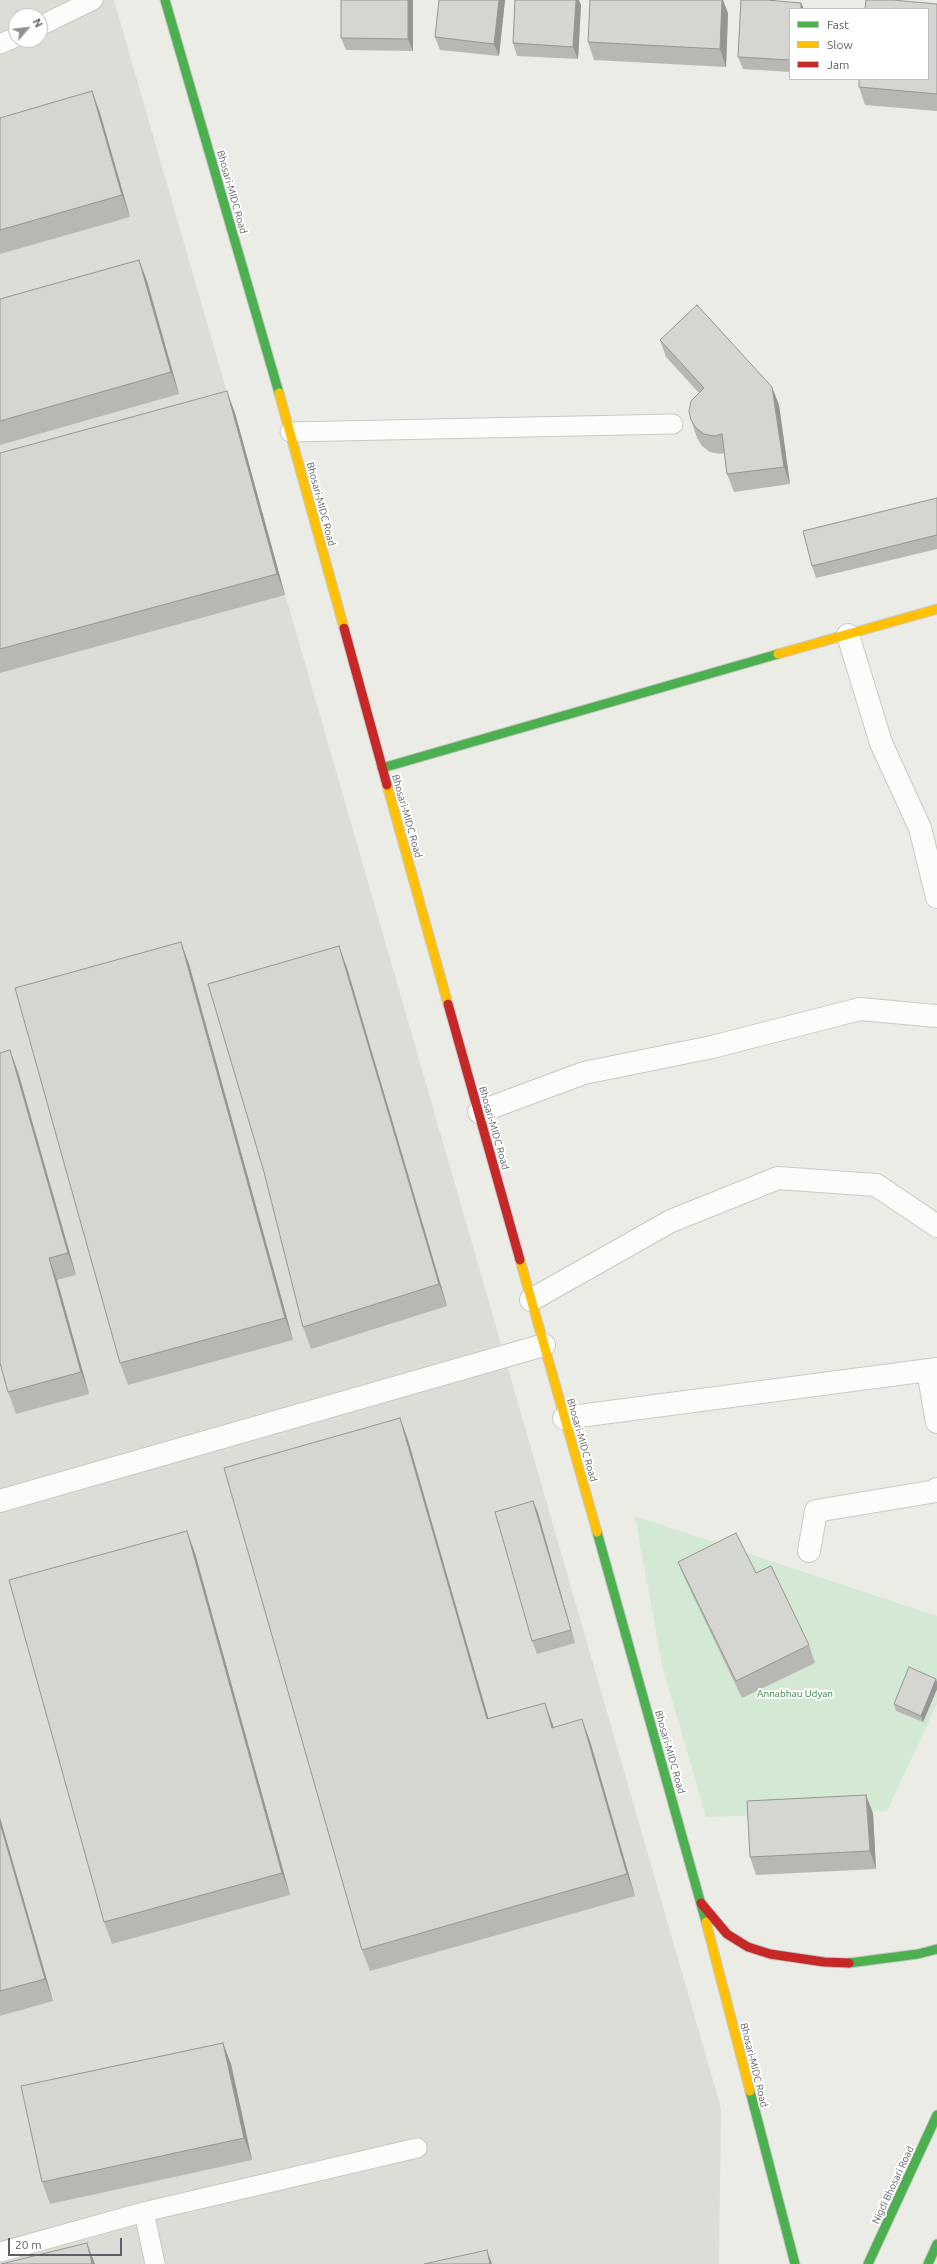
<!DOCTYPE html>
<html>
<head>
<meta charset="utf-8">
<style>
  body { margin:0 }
  #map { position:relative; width:937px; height:2264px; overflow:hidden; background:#ecece7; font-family:Ubuntu,sans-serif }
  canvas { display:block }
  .legend { position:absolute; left:789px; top:8px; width:140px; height:72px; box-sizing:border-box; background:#fff; border:1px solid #bebfc1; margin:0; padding:5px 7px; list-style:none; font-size:12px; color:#5c5f65 }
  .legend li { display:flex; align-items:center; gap:8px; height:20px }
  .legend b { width:20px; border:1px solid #bebfc1 }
  .north { position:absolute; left:8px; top:8px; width:40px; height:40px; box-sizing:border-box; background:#fff; border:1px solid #bebfc1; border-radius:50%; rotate:62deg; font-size:11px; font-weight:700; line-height:16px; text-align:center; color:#5c5f65 }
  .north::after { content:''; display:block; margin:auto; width:14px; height:18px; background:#8e9092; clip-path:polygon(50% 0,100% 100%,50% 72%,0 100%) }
  .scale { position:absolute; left:8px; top:2238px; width:114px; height:18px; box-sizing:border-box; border:2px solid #5c5f65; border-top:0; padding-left:5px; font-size:12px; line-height:14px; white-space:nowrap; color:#5c5f65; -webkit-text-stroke:3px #fff; paint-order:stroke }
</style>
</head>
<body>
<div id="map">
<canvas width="937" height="2264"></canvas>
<ul class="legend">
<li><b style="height:5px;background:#4caf50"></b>Fast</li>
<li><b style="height:5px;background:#ffc107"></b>Slow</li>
<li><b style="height:5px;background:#c62828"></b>Jam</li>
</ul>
<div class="north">N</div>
<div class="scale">20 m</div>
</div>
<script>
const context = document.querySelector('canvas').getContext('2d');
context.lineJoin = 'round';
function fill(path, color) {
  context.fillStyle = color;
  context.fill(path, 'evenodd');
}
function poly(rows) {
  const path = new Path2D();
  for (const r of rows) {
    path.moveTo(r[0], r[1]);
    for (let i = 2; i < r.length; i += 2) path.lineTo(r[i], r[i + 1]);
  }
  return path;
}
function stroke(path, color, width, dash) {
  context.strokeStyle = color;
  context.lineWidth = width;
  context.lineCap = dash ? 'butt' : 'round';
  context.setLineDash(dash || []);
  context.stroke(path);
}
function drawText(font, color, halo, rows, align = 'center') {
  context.font = font + ' Ubuntu,sans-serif';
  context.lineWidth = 4;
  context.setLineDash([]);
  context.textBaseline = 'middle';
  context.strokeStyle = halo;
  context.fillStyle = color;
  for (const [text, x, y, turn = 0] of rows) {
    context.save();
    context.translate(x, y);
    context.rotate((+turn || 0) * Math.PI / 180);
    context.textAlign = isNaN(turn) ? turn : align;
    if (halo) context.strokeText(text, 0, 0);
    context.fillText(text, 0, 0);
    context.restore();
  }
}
fill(poly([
  [0,0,114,0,721,2108,719,2264,0,2264],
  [16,16,40,16,40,40,16,40]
]), '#ddddd8');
fill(poly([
  [635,1516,937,1616,937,1704,887,1811,706,1817,662,1665]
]), '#d4e9d4');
const lane = poly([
  [40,26,93,0],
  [0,44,16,37],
  [290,432,673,424],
  [144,2212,155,2264],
  [0,2252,144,2212,417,2148]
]);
const street = poly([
  [848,635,881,743,920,828,937,897],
  [479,1112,584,1073,712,1047,860,1009,937,1016],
  [531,1300,671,1221,778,1178,876,1185,937,1226],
  [928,1371,937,1422],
  [564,1418,937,1369],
  [0,1501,544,1345],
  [809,1551,816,1511,936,1491,937,1489]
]);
const fast = poly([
  [165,0,279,393],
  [382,768,778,654],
  [597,1532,706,1922],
  [849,1963,918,1954,937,1949],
  [750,2091,795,2264],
  [868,2264,937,2115],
  [928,2264,937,2244]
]);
const slow = poly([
  [279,393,344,628],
  [778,654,937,609],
  [387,785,448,1004],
  [520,1260,597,1532],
  [706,1922,750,2091]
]);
const jam = poly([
  [344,628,387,785],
  [448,1004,520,1260],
  [701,1903,727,1934,748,1947,770,1954,824,1962,849,1963]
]);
stroke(lane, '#c8c9c7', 21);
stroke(street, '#c8c9c7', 24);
stroke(fast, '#c9c9c8', 11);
stroke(slow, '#c9c9c8', 11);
stroke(jam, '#c9c9c8', 11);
stroke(lane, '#fcfcfb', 19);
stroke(street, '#fcfcfb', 22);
stroke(fast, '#4caf50', 9);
stroke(slow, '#ffc107', 9);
stroke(jam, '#c62828', 9);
fill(poly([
  [341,0,413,0,413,51,346,50,341,38],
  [505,0,499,56,440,50,435,37],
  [741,0,767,0,801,3,804,9,790,9,790,72,743,69,738,57],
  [937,4,937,111,865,105,859,87],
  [581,5,578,59,517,56,513,43],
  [728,13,726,67,594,60,588,42],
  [92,91,100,113,130,217,0,254,0,118],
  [139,260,147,281,179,394,0,445,0,299],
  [660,340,772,387,779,405,790,484,734,492,727,474,724,453,720,454,710,452,702,446,697,438,691,420,699,393,666,357],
  [235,413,285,595,0,673,0,453],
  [937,498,937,549,816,578,812,566],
  [189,964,293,1340,128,1385,120,1363],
  [347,968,447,1306,311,1349,303,1327],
  [18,1072,76,1275,57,1280,89,1394,16,1414,8,1392],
  [400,1418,408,1440,488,1719,554,1728,590,1741,635,1896,370,1971,362,1950],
  [533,1501,538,1513,575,1643,537,1654,532,1641],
  [195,1553,290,1895,112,1944,104,1922],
  [678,1562,756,1573,809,1645,815,1663,742,1698,685,1579],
  [937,1682,937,1689,923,1722,896,1711,894,1704],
  [873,1813,876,1869,756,1875,750,1857],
  [0,1818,53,2001,0,2016],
  [231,2064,252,2160,50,2204,42,2182]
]), '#b7b7b4');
fill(poly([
  [408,0,413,0,413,51,408,39],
  [499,0,505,0,499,56,494,44],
  [576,0,579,0,581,5,578,59,573,47],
  [722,0,723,0,728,13,726,67,720,49],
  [801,3,804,9,801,9],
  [92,91,100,113,130,217,122,195],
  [139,260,147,281,179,394,171,372],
  [772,387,779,405,790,484,784,467],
  [227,391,235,413,285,595,277,574],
  [181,942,189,964,293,1340,285,1318],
  [339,946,347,968,447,1306,439,1284],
  [10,1050,18,1072,76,1275,68,1253],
  [49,1258,57,1280,89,1394,81,1372],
  [400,1418,408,1440,495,1741,487,1719],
  [533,1501,538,1513,575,1643,571,1630],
  [187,1531,195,1553,290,1895,282,1873],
  [936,1679,937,1682,937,1689,923,1722,921,1716],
  [545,1703,553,1725,560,1750,552,1728],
  [582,1719,590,1741,635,1896,627,1874],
  [866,1795,873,1813,876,1869,870,1851],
  [0,1818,53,2001,45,1979,0,1823],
  [223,2043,231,2064,252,2160,244,2138],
  [87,2243,95,2264,92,2264],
  [487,2250,492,2264,490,2264]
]), '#959592');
const building = poly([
  [341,0,408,0,408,39,341,38,341,0],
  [439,0,499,0,494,44,435,37,439,0],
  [515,0,576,0,573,47,513,43,515,0],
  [590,0,722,0,720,49,588,42,590,0],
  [741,0,767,0,801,3,801,9,790,9,790,60,738,57,741,0],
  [866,0,893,0,937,4,937,94,859,87,859,79,928,79,928,9,865,9,866,0],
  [92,91,122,195,0,230,0,118,92,91],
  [139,260,171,372,0,421,0,299,139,260],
  [697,305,772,387,784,467,727,474,722,434,714,436,704,434,696,428,691,420,689,411,691,401,704,388,660,340,697,305],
  [227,391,277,574,0,649,0,453,227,391],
  [937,498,937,535,812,566,803,531,937,498],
  [181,942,285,1318,120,1363,15,988,181,942],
  [339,946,439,1284,303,1327,264,1172,208,984,339,946],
  [10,1050,68,1253,49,1258,81,1372,8,1392,0,1363,0,1053,10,1050],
  [400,1418,487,1719,545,1703,552,1728,582,1719,627,1874,362,1950,224,1468,400,1418],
  [533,1501,571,1630,532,1641,495,1512,533,1501],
  [187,1531,282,1873,104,1922,9,1580,187,1531],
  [736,1533,756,1573,771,1566,809,1645,736,1681,678,1562,736,1533],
  [909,1667,936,1679,921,1716,894,1704,909,1667],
  [866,1795,870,1851,750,1857,747,1801,866,1795],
  [0,1823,45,1979,0,1991,0,1823],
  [223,2043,244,2138,42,2182,21,2086,223,2043],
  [87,2243,92,2264,1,2264,87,2243],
  [487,2250,490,2264,424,2264,487,2250]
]);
fill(building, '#d5d5d1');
stroke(building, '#959592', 1);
drawText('10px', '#5c5f65', '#fff', [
  ["Bhosari-MIDC Road",232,192,74],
  ["Bhosari-MIDC Road",321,504,75],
  ["Bhosari-MIDC Road",407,816,74],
  ["Bhosari-MIDC Road",494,1128,74],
  ["Bhosari-MIDC Road",582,1440,74],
  ["Bhosari-MIDC Road",670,1752,74],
  ["Bhosari-MIDC Road",754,2065,76],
  ["Nigdi Bhosari Road",893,2185,-65]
]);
drawText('10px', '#338441', '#fff', [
  ["Annabhau Udyan",795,1694]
]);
</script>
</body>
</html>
